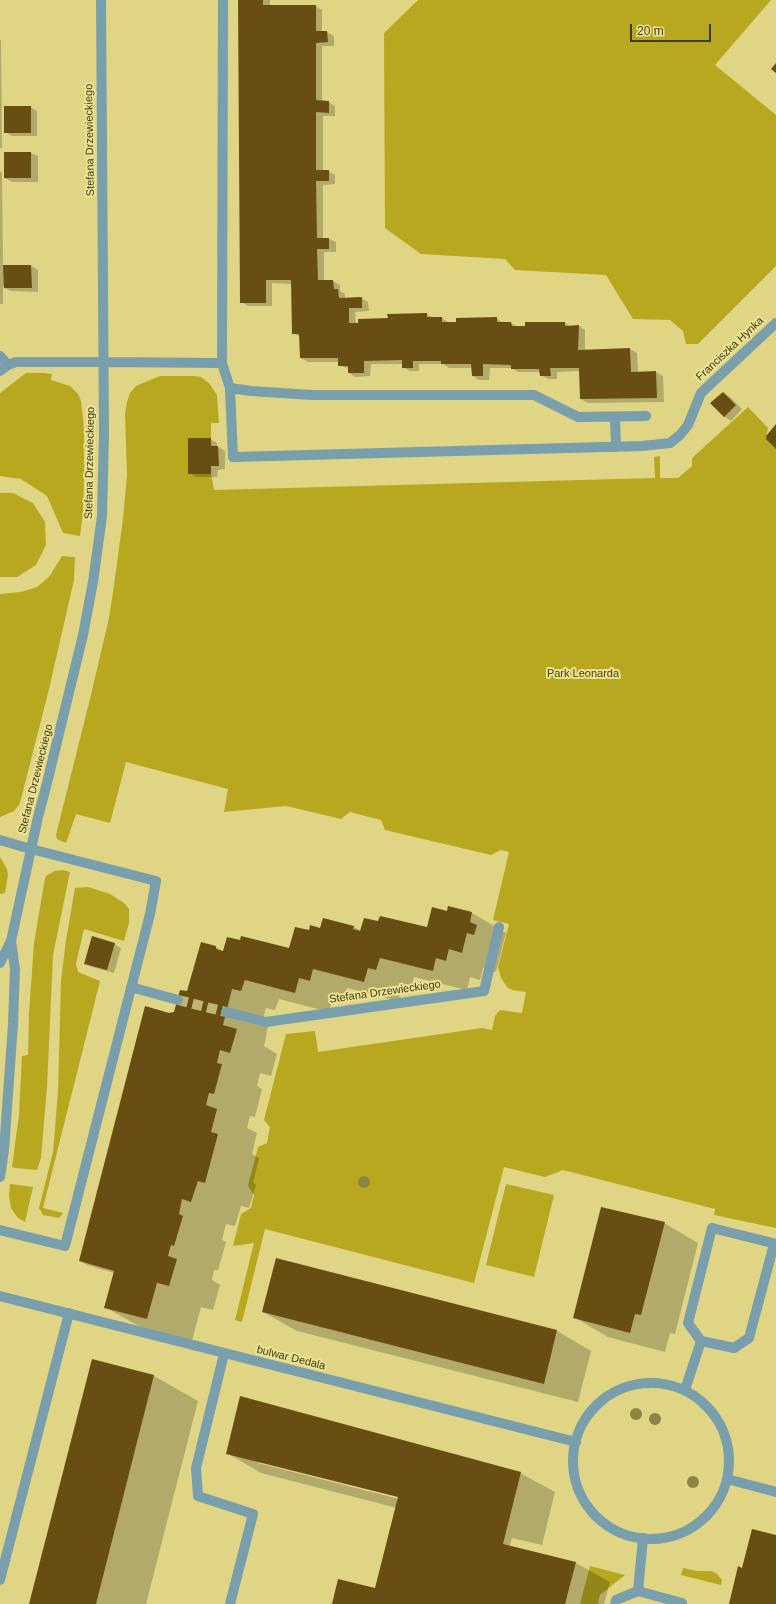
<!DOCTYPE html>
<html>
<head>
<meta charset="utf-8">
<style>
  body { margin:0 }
  #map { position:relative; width:776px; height:1604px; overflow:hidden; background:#dfd585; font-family:Arial,sans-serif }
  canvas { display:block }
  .scale { position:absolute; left:630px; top:24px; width:81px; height:18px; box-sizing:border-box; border:2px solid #3f3b1a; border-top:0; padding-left:5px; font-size:12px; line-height:14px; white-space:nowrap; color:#3f3b1a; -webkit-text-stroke:3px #ece292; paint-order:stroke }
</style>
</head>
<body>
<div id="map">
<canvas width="776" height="1604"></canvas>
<div class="scale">20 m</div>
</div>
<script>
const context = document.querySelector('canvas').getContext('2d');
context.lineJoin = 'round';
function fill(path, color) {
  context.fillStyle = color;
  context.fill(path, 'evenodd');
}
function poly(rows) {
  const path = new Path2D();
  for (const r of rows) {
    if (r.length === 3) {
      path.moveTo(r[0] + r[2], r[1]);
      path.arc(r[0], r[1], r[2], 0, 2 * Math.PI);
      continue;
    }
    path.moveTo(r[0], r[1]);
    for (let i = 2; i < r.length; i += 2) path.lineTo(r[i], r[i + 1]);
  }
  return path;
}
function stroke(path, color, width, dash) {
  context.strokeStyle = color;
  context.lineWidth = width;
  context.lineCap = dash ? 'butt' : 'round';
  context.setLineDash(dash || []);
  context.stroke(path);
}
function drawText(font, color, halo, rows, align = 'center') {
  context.font = font + ' Arial,sans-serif';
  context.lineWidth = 4;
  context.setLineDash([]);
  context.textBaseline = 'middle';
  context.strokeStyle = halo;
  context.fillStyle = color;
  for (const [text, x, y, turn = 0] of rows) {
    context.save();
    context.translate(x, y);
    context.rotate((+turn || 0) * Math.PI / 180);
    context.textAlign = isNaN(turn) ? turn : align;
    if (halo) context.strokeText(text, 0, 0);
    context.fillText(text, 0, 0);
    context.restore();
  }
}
fill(poly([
  [418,0,771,0,715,65,776,115,776,266,698,344,686,344,683,331,670,320,633,319,606,275,515,270,505,259,421,254,385,228,384,33],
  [26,373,43,373,52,374,51,380,70,386,78,394,81,401,84,427,84,481,83,513,80,536,63,533,47,496,21,479,0,476,0,393],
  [160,376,194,376,201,377,210,384,217,395,219,423,211,423,211,438,188,438,211,474,214,490,655,478,654,457,660,456,660,478,678,478,692,466,692,458,748,407,768,428,766,438,776,449,776,1228,714,1215,715,1209,563,1170,545,1177,504,1167,474,1283,265,1229,242,1322,235,1320,254,1243,233,1246,241,1214,251,1208,254,1195,248,1186,258,1147,267,1143,270,1127,264,1120,286,1034,315,1031,318,1052,482,1028,492,1030,495,1016,500,1010,522,1013,526,992,512,990,507,987,501,978,498,967,509,924,493,920,509,852,501,850,491,855,385,830,381,820,350,812,341,819,286,806,224,812,228,789,126,762,110,823,76,814,66,843,57,839,56,835,90,699,109,618,114,585,123,519,127,475,125,414,127,402,130,393,136,386],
  [0,493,13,493,33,503,45,522,46,545,36,565,17,577,0,577],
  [62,556,75,557,74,580,49,689,21,799,19,805,14,811,0,817,0,594,21,592,37,587,49,577],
  [0,857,7,869,8,875,5,893,0,894],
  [63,870,70,872,53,955,47,1087,41,1158,37,1170,15,1168,12,1167,19,1115,22,1056,28,1055,29,1013,34,943,45,878,47,875,55,871],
  [88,887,110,894,124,903,129,909,129,923,124,941,84,929,76,964,78,972,100,981,43,1208,63,1213,59,1218,43,1215,39,1208,53,1152,58,1092,61,981,66,940,75,888],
  [10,1184,33,1187,25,1222,18,1218,11,1208,9,1196],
  [506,1184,554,1195,534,1277,486,1265],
  [590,1566,625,1575,600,1595,598,1602,599,1604,580,1604],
  [683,1568,697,1571,712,1571,717,1574,722,1580,721,1585,681,1575]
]), '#b8a81f');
fill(poly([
  [239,0,270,0,270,6,315,6,322,10,322,32,327,32,334,36,334,46,322,46,322,101,328,102,335,106,335,116,323,116,323,171,328,171,335,175,335,184,323,185,323,239,329,239,336,242,336,252,324,252,324,281,333,281,340,285,340,291,345,294,345,299,361,298,368,302,369,311,355,312,356,324,426,314,434,318,442,318,449,323,496,318,503,323,511,323,518,327,565,323,571,327,579,326,585,330,585,351,630,349,637,353,638,372,656,372,663,376,664,402,588,403,581,399,580,371,557,372,557,379,548,379,541,375,541,372,518,372,511,368,490,368,489,380,479,380,473,376,472,368,449,368,443,364,419,364,419,371,410,371,403,367,403,364,371,364,370,376,355,377,349,373,349,369,339,365,339,362,308,362,301,358,300,337,293,333,292,284,272,283,272,306,248,306,241,302],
  [0,40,1,40,2,148,0,148],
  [30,107,37,111,37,136,12,136,5,132],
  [31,153,38,156,38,182,12,182,5,178],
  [0,171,2,173,3,266,31,266,38,270,38,292,11,291,3,287,3,304,0,304],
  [723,393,730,397,742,409,731,421,725,417,712,403],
  [210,439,217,443,217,446,225,451,225,469,218,470,217,477,196,477,189,473],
  [449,907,472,913,506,933,496,972,483,968,480,980,470,977,467,990,414,977,411,989,402,987,398,1001,347,988,344,1000,333,997,329,1012,279,999,275,1010,266,1008,262,1023,268,1027,264,1046,277,1054,271,1076,260,1073,257,1086,262,1089,255,1117,250,1116,247,1128,257,1133,252,1154,259,1158,253,1183,256,1185,249,1208,241,1206,235,1226,226,1224,222,1240,226,1242,218,1270,214,1270,212,1280,220,1285,213,1310,201,1307,191,1344,149,1332,105,1307,114,1273,87,1265,81,1261,169,1014,175,1013,216,947,224,952,290,949,310,932,321,929,354,927,361,931,379,922,427,929,447,912],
  [114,944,121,948,114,973,92,967,85,963],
  [664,1223,698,1243,675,1334,670,1333,665,1352,608,1337,574,1317],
  [263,1312,557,1331,591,1351,578,1402,297,1331],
  [92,1360,154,1376,198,1401,146,1604,30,1604],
  [227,1453,520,1473,555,1492,542,1545,512,1538,510,1546,576,1563,610,1582,604,1604,333,1604,375,1590,397,1508,261,1473],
  [259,1461,399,1497,399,1499,258,1463]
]), '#0003');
fill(poly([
  [238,0,263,0,263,5,316,5,316,31,327,31,328,42,316,43,316,100,329,101,329,113,316,112,316,170,329,170,329,181,316,181,317,238,329,238,329,249,317,249,318,280,333,280,334,289,338,289,339,298,362,297,362,308,349,308,349,323,358,323,358,319,388,318,387,314,427,313,427,317,442,317,442,322,456,322,456,318,497,317,497,322,511,322,512,326,525,326,525,322,565,322,565,326,579,325,578,350,630,348,631,372,656,371,657,398,580,399,579,368,550,368,551,376,540,376,539,369,511,369,511,365,483,364,483,376,472,376,471,364,441,364,441,361,413,361,413,368,402,368,402,360,364,361,364,373,348,373,348,366,338,366,338,358,300,358,299,334,292,334,291,280,266,280,266,303,240,303],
  [776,63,776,73,771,69],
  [4,106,31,106,31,133,4,133],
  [4,152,31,152,31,178,4,178],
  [3,265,31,265,32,288,4,288],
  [723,392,736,405,724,417,710,403],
  [776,424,776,449,766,439,766,436],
  [188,438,211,438,211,446,218,446,219,466,211,466,211,474,188,474],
  [448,906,472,912,470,922,477,925,474,935,467,933,462,953,449,949,446,961,436,958,433,971,380,958,376,970,368,968,364,982,313,969,310,981,299,978,295,993,245,980,241,991,232,989,223,1025,237,1029,230,1053,220,1050,217,1063,222,1064,214,1094,209,1093,206,1105,217,1109,211,1132,218,1134,205,1183,198,1181,191,1202,182,1199,179,1214,183,1216,174,1246,171,1245,168,1256,177,1259,169,1286,146,1280,157,1283,147,1319,104,1308,114,1271,79,1261,145,1006,169,1013,174,1012,180,990,187,991,201,942,216,946,216,949,223,951,227,937,240,940,241,936,289,948,295,927,309,930,310,925,320,928,323,918,354,926,353,929,360,931,364,918,378,921,380,916,427,927,432,907,447,911],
  [92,936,115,943,107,970,84,964],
  [601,1207,665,1222,641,1315,635,1314,630,1333,573,1318],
  [276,1258,557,1330,544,1384,262,1312],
  [92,1359,154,1375,96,1604,29,1604],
  [240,1396,521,1472,503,1544,576,1562,565,1604,332,1604,338,1579,375,1588,398,1497,226,1454],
  [752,1529,776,1535,776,1604,729,1604,738,1566,742,1568]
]), '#694e13');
stroke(poly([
  [178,1000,226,1012]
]), '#bfb670', 10, [10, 5]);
stroke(poly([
  [0,356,8,365],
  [0,371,8,365,16,362,103,362],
  [0,840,31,849],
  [701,1341,734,1348,749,1338,774,1244],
  [224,1354,196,1468,198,1496,253,1514,230,1604],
  [685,1390,701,1341,688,1323,712,1228,776,1244],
  [643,1538,638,1591,682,1603,682,1604],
  [0,1580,69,1313],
  [615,1604,616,1600,638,1591]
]), '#799eac', 10);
stroke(poly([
  [223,0,222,363,230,388,233,457,642,446,670,443,680,435,688,425,701,393,776,323],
  [103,362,222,363],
  [230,388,251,391,312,395,534,395,578,417,646,416],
  [615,418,616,447],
  [0,963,11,941,38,817,46,787,83,635,93,582,102,516,104,434,101,0],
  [131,987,178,1000],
  [226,1012,266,1022,484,991,499,927],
  [0,1177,4,1150,13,1024,15,969,11,941],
  [0,1230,65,1246,150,914,156,881,31,849],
  [0,1296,576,1442],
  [651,1461,78],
  [727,1479,776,1492]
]), '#799eac', 10);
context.fillStyle = '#8c8443';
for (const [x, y] of [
  [364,1182],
  [636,1414],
  [655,1419],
  [693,1482]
]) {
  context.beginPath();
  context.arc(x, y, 6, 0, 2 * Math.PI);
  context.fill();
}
drawText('11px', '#3f3b1a', '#ece292', [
  ["Stefana Drzewieckiego",90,140,-91],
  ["Franciszka Hynka",730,349,-43],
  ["Stefana Drzewieckiego",90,463,-89],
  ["Stefana Drzewieckiego",36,779,-76],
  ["Stefana Drzewieckiego",385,992,-8],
  ["bulwar Dedala",291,1358,14]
]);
drawText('11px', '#48420d', '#ece292', [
  ["Park Leonarda",583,674]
]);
</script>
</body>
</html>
